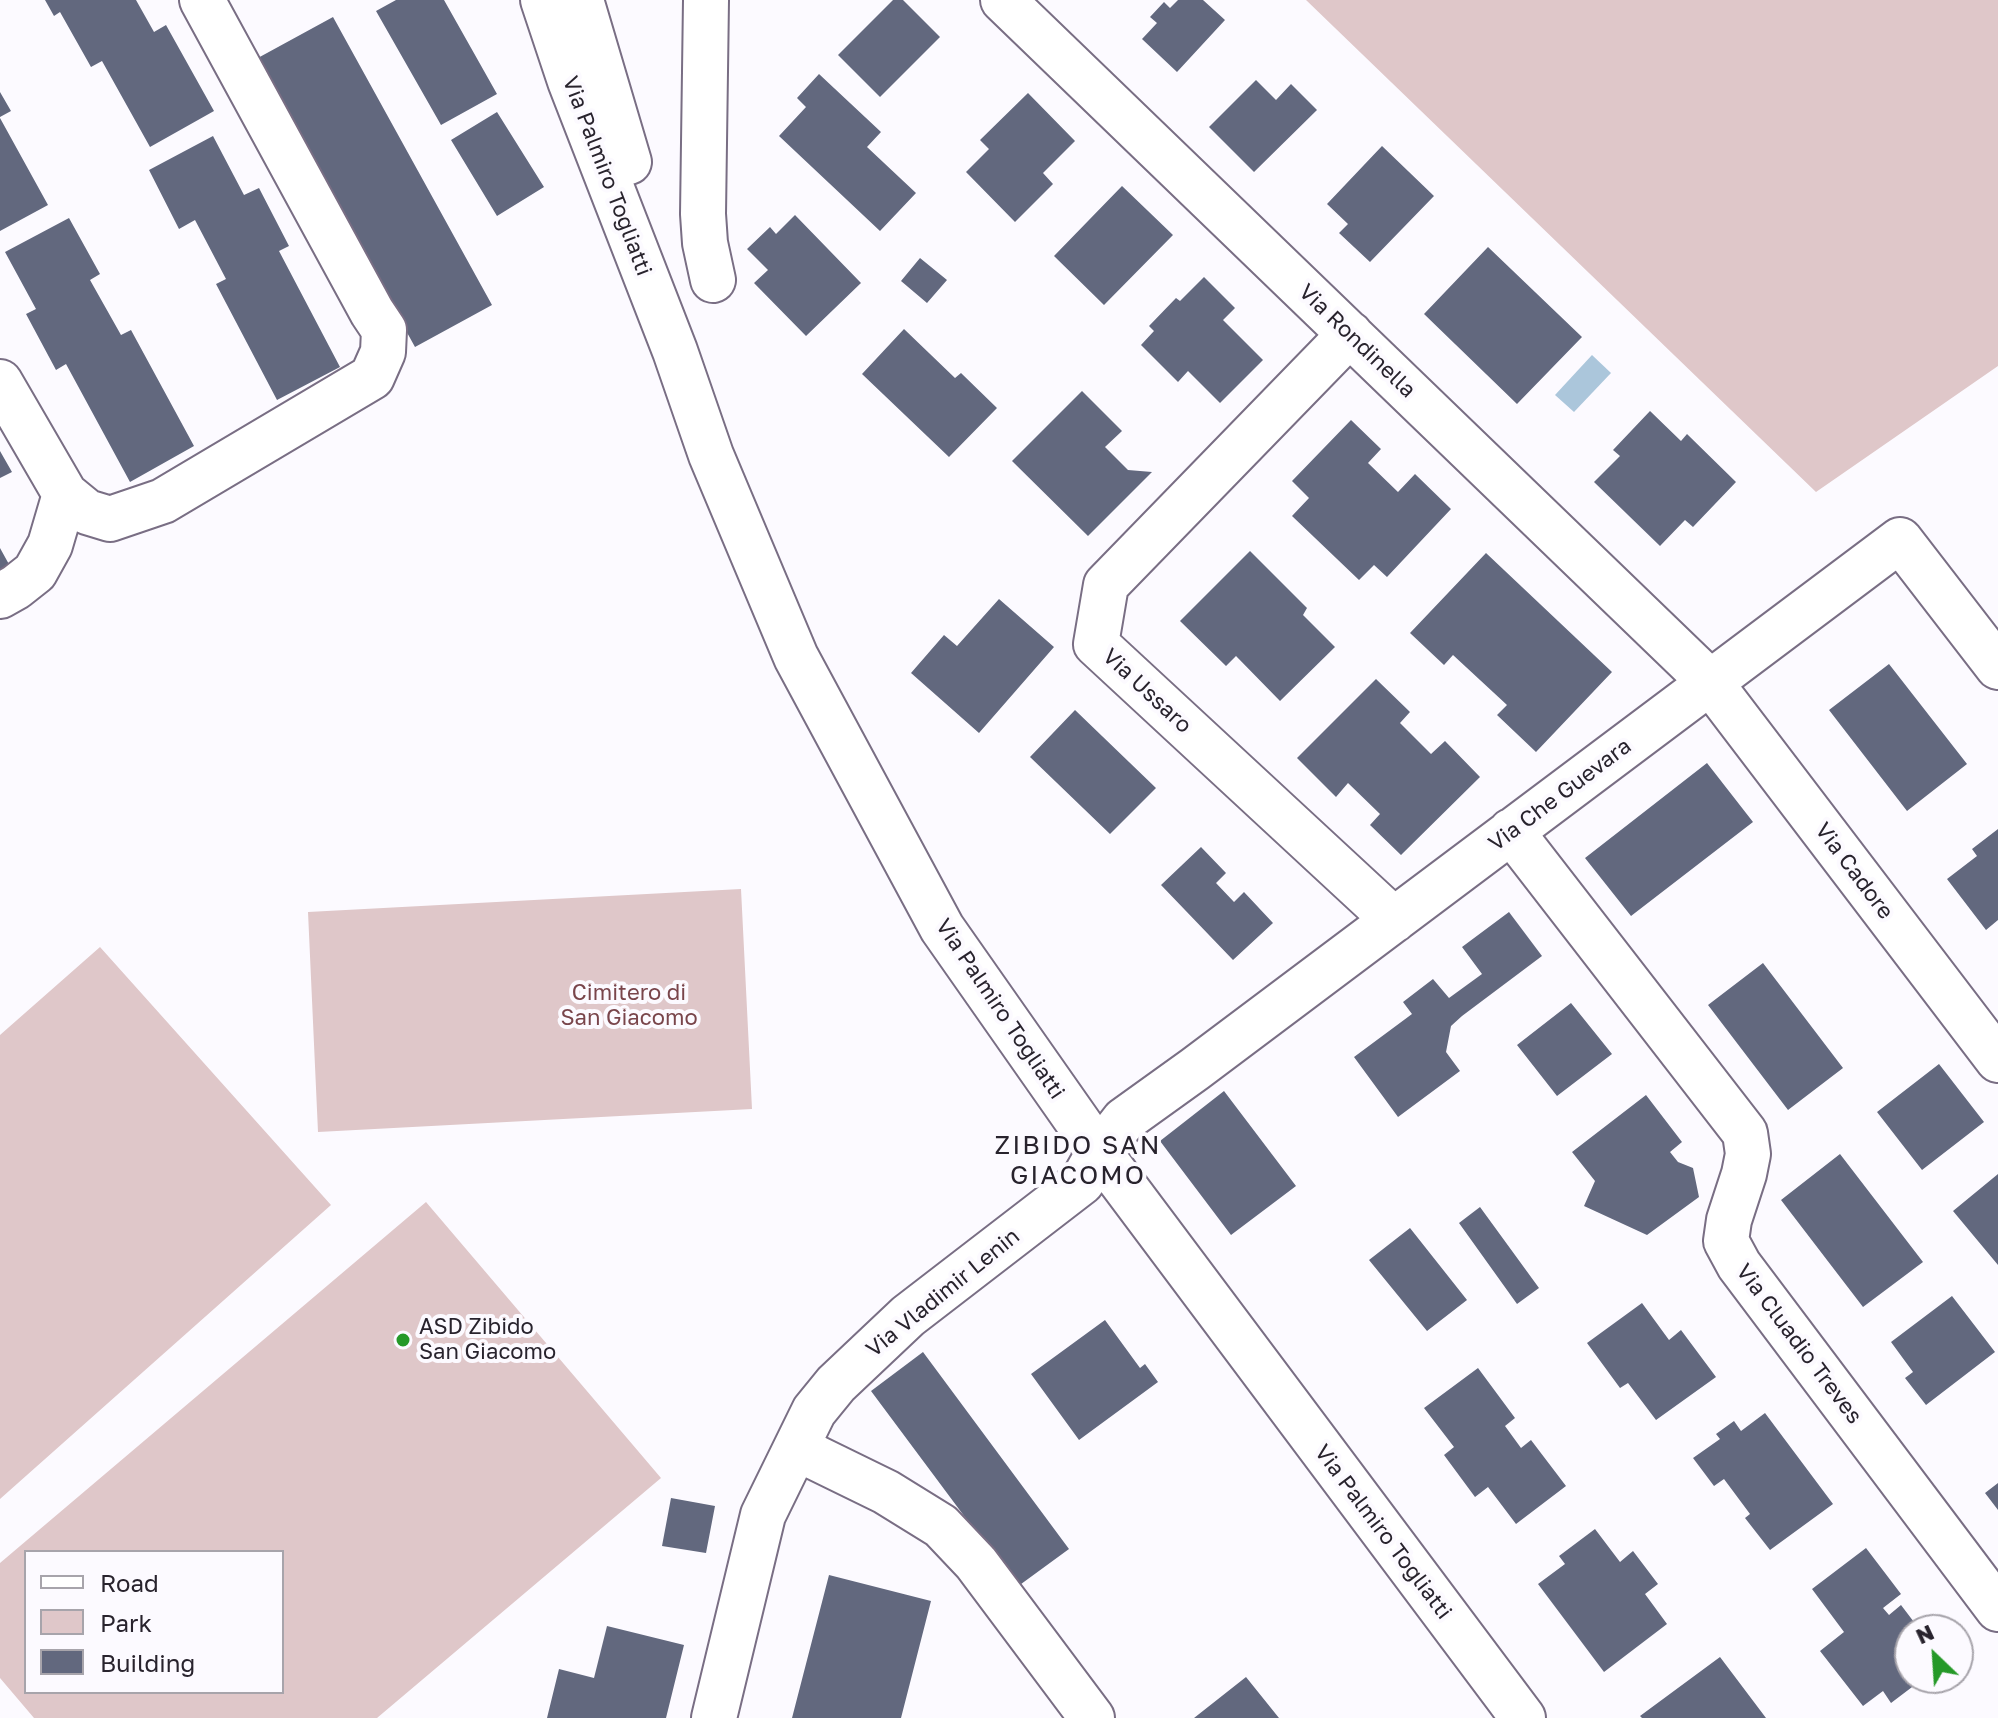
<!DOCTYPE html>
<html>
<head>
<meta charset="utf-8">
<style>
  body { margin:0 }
  #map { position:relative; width:1998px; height:1718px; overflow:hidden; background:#fcfaff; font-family:"Golos Text",sans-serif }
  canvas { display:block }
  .legend { position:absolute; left:24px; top:1550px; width:260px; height:144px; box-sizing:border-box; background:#fcfaff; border:2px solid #a7a4ab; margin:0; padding:10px 14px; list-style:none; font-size:24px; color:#28232d }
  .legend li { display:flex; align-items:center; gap:16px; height:40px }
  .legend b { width:40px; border:2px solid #a7a4ab }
  .north { position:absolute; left:1894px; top:1614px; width:80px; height:80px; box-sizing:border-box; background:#fcfaff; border:2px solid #a7a4ab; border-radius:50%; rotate:335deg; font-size:22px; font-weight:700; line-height:32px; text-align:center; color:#28232d }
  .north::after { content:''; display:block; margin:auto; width:28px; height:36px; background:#259928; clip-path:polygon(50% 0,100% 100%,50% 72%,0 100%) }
</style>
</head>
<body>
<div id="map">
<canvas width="1998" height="1718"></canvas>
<ul class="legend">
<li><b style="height:10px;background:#fff"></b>Road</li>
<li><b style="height:22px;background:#dfc7c9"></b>Park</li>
<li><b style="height:22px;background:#62687e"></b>Building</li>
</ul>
<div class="north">N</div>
</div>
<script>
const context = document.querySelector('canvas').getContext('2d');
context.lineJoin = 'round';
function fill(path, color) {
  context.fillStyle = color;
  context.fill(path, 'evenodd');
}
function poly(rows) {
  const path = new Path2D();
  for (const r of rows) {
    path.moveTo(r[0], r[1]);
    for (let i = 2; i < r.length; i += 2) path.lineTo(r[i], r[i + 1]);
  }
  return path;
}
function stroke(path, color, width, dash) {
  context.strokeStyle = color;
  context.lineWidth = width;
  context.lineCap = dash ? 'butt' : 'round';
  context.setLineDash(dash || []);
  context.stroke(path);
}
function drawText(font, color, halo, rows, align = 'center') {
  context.font = font + ' "Golos Text",sans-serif';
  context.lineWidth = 8;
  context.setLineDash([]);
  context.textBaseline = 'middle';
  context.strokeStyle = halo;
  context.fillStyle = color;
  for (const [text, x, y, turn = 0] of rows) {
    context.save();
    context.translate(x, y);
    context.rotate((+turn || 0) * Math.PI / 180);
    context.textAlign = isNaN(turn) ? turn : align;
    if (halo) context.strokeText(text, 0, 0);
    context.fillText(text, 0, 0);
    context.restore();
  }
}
fill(poly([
  [1306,0,1998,0,1998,366,1816,492],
  [741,889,752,1109,318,1132,308,912],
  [100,947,331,1205,0,1499,0,1035],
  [426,1202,661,1478,377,1718,34,1718,0,1678,0,1563],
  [282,1552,282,1692,26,1692,26,1552]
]), '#dfc7c9');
fill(poly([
  [1592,355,1611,373,1574,412,1555,395]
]), '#abc6db');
fill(poly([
  [45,0,136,0,154,32,166,25,214,111,150,147,102,61,91,67,60,12,54,16],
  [396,0,444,0,497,94,441,125,376,11],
  [893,0,903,0,940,37,880,97,838,55],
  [1178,0,1203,0,1225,20,1177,72,1142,39,1157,23,1150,17,1164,2,1170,8],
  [333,17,492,305,415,347,256,59],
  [819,74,881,132,867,147,916,193,880,231,779,136,806,107,797,98],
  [1256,80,1276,100,1291,84,1317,110,1254,172,1209,127],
  [0,92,11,111,0,117],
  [1028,93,1075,141,1043,173,1053,184,1015,222,966,172,989,149,980,140],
  [497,112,544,187,497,216,451,140],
  [0,118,48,205,0,231],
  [213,136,244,195,259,188,289,246,279,251,340,367,277,400,216,284,226,279,195,220,179,229,149,170],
  [1382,146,1434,196,1370,262,1339,233,1348,224,1327,204],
  [1122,186,1173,235,1104,305,1054,256],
  [795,215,861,283,806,336,754,283,768,270,747,249,770,227,776,234],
  [69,218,100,274,90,280,121,335,131,330,194,446,130,482,66,364,56,370,26,314,36,309,5,252],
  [1488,247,1582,337,1517,404,1424,314],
  [920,258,947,280,927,303,901,281],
  [1204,277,1235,308,1223,320,1263,360,1220,403,1188,371,1178,382,1141,345,1154,331,1149,326,1176,298,1180,301],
  [904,329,955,378,961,373,997,408,949,457,862,374],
  [1082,391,1122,431,1105,447,1128,470,1152,472,1088,536,1012,461],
  [1650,411,1681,441,1687,434,1736,482,1693,527,1685,520,1660,546,1594,482,1620,456,1613,450],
  [1351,420,1381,449,1368,463,1398,492,1415,474,1451,509,1387,577,1374,565,1359,580,1292,516,1309,498,1292,481],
  [0,451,12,472,0,478],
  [0,548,16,577,0,586],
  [1250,551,1307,608,1303,615,1335,647,1280,701,1236,656,1226,666,1180,621],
  [1486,553,1612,672,1536,752,1497,715,1507,705,1453,655,1444,665,1410,633],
  [999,599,1054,647,979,733,911,673,944,635,957,646],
  [1889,664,1967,764,1907,811,1829,710],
  [1376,679,1410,712,1400,723,1431,754,1445,741,1480,777,1401,855,1370,825,1380,814,1348,783,1336,797,1297,758],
  [1075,710,1156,788,1110,834,1030,757],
  [1707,763,1753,822,1631,916,1585,858],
  [1998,829,1998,920,1986,930,1947,879,1977,856,1972,849],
  [1201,847,1226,873,1216,883,1234,902,1244,892,1273,923,1233,960,1161,885],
  [1509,912,1542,956,1462,1016,1451,1026,1446,1052,1460,1071,1398,1117,1354,1057,1412,1014,1403,1002,1433,979,1449,998,1482,974,1462,947],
  [1763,963,1843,1068,1788,1110,1708,1005],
  [1571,1003,1612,1054,1557,1096,1517,1045],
  [1939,1064,1984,1122,1922,1170,1877,1112],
  [1224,1091,1296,1186,1231,1235,1160,1141],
  [1646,1095,1682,1142,1670,1152,1678,1162,1693,1168,1699,1197,1647,1235,1584,1206,1595,1181,1572,1152],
  [1840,1154,1923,1262,1863,1307,1781,1200],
  [1998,1174,1998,1265,1953,1211],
  [1480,1207,1539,1288,1517,1304,1459,1223],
  [1410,1228,1467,1300,1427,1331,1369,1260],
  [1952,1296,1995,1352,1926,1405,1905,1378,1913,1372,1891,1342],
  [1642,1303,1669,1340,1681,1330,1716,1377,1656,1420,1628,1383,1620,1388,1587,1343],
  [1105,1320,1140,1368,1145,1364,1158,1382,1079,1440,1031,1374],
  [923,1352,1069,1549,1017,1587,871,1391],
  [1478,1368,1515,1418,1505,1426,1521,1448,1531,1440,1566,1486,1516,1524,1488,1487,1475,1497,1444,1455,1454,1447,1424,1408],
  [1765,1413,1833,1504,1770,1550,1745,1518,1750,1514,1724,1479,1714,1486,1693,1458,1720,1439,1716,1434,1734,1421,1741,1431],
  [1998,1483,1998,1510,1985,1493],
  [671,1498,715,1506,706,1553,662,1546],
  [1595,1529,1620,1562,1633,1551,1658,1584,1645,1594,1667,1624,1604,1672,1538,1584,1565,1564,1559,1556],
  [1866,1548,1901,1594,1883,1608,1889,1615,1901,1605,1920,1630,1910,1630,1910,1678,1924,1678,1891,1703,1883,1691,1863,1706,1820,1651,1844,1632,1812,1589],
  [829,1575,931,1601,901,1718,792,1718],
  [607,1626,684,1645,666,1718,547,1718,559,1669,594,1678],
  [1720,1657,1766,1718,1642,1718,1640,1716],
  [1246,1677,1279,1718,1194,1718]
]), '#62687e');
const minor = poly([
  [543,0,570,81,675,351,711,455,796,657,942,928,1099,1152,1523,1718],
  [581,0,629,162],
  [706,0,703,214,705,243,713,280],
  [1003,0,1710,682,1998,1060],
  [1350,334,1106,585,1096,644,1394,920],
  [0,382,65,494,87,512,110,519,163,501,372,377,383,352,384,330,372,312,202,0],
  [0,596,16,587,35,572,50,545,65,494],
  [1511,831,1745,1133,1748,1154,1744,1174,1729,1220,1726,1241,1739,1265,1998,1609],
  [796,1448,886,1492,941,1526,976,1563,1092,1718],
  [714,1718,763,1515,814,1411,836,1384,908,1316,1082,1182,1099,1152,1124,1120,1195,1069,1900,540,1998,667]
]);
stroke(minor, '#796e84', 48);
stroke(minor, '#fff', 44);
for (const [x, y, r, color] of [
  [403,1340,8,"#259928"]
]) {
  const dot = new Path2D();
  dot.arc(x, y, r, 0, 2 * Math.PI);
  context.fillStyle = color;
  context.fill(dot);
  stroke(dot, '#fcfaff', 3);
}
drawText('22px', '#28232d', '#fcfaff', [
  ["Via Palmiro Togliatti",607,176,69],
  ["Via Rondinella",1357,341,44],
  ["Via Ussaro",1147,691,43],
  ["Via Che Guevara",1560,795,-37],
  ["Via Cadore",1854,871,53],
  ["Via Palmiro Togliatti",1000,1009,56],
  ["Via Vladimir Lenin",943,1293,-39],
  ["Via Cluadio Treves",1799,1344,53],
  ["Via Palmiro Togliatti",1383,1532,53]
]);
drawText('22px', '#79454b', '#fcfaff', [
  ["Cimitero di",629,993],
  ["San Giacomo",629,1018]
]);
drawText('22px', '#28232d', '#fcfaff', [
  ["ASD Zibido",419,1327],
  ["San Giacomo",419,1352]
], 'left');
context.letterSpacing = '2px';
drawText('26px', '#28232d', '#fcfaff', [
  ["ZIBIDO SAN",1078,1146],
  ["GIACOMO",1078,1176]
]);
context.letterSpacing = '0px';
</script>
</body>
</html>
